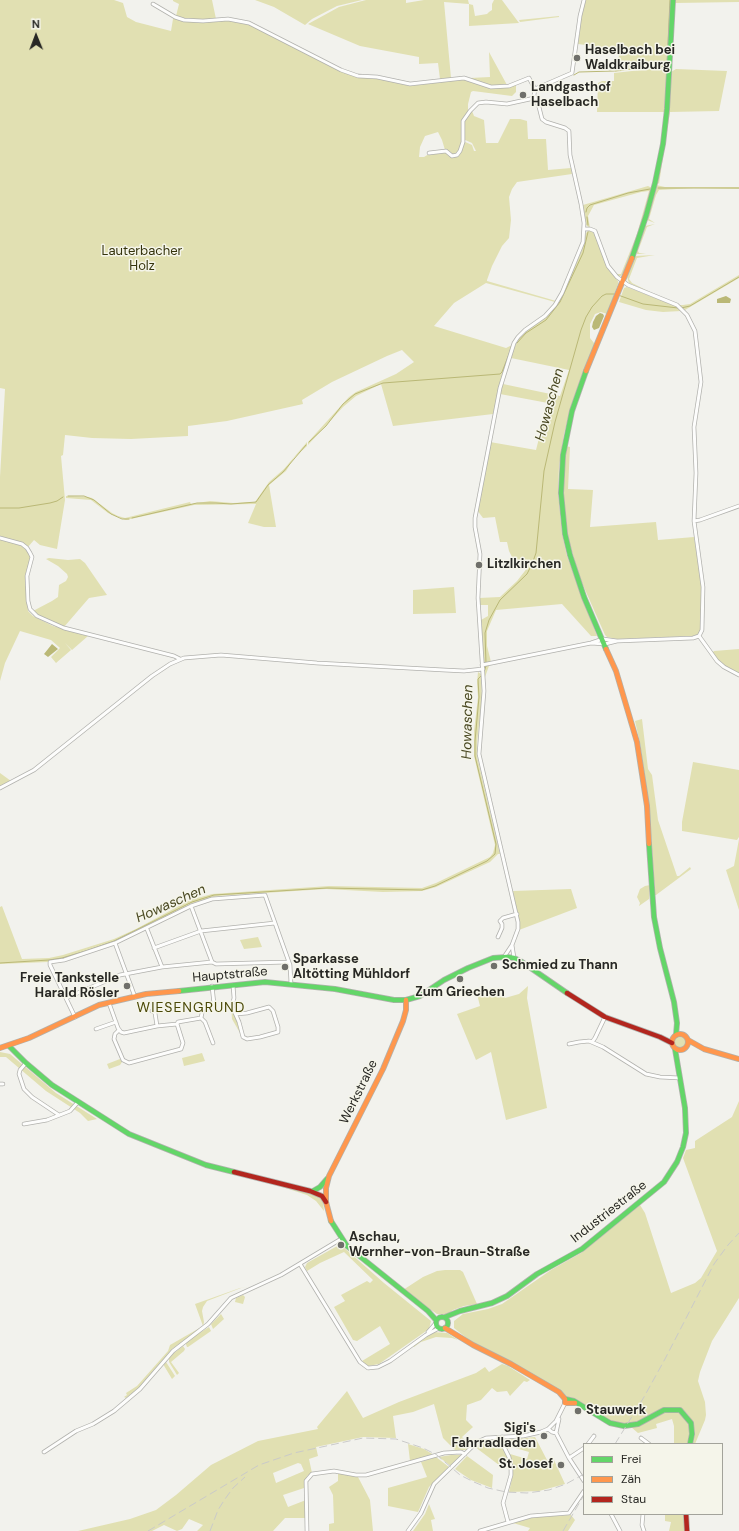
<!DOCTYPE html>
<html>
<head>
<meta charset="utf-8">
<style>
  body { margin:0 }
  #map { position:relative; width:739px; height:1531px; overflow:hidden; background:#f2f2ed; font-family:"DM Sans",sans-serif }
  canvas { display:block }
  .legend { position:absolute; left:583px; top:1443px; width:140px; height:72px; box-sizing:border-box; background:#f5f5ea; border:1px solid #a3a39b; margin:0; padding:5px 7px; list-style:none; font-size:12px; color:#282824 }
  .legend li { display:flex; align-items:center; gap:8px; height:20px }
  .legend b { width:20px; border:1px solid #a3a39b }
  .north { position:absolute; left:16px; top:16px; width:40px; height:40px; -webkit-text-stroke:3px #f5f5ea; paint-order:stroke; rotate:359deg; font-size:11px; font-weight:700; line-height:16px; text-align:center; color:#282824 }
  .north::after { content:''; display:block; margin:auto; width:14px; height:18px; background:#282824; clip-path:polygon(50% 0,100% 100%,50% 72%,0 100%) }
</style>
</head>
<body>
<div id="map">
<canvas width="739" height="1531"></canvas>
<ul class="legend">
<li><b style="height:5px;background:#63d668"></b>Frei</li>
<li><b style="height:5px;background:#ff974d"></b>Zäh</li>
<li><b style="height:5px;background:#b3261e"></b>Stau</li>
</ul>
<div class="north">N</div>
</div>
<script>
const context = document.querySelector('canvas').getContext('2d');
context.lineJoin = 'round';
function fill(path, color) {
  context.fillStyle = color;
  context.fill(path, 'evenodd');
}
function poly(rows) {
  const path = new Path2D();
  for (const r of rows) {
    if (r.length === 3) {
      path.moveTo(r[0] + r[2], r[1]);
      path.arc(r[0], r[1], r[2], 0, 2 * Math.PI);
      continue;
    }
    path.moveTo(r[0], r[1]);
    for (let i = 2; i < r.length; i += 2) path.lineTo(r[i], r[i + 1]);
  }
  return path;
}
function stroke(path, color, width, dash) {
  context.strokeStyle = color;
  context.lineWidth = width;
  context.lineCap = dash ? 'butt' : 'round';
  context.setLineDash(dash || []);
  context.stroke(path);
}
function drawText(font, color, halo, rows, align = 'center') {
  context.font = font + ' "DM Sans",sans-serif';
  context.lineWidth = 3;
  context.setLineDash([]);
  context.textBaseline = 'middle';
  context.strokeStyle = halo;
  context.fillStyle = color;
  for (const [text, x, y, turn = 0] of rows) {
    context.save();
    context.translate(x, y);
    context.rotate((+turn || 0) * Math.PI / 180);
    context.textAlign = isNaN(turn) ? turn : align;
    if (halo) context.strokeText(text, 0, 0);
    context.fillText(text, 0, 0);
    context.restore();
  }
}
fill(poly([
  [0,0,114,0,123,3,127,17,136,22,171,31,173,19,175,18,196,22,229,20,242,21,255,26,285,43,351,75,375,78,410,86,463,79,491,88,508,87,516,85,516,92,512,96,473,91,471,92,468,104,468,112,462,123,462,141,459,152,456,155,452,155,449,152,445,150,442,140,438,132,425,136,420,147,419,157,424,157,429,154,445,152,448,153,451,157,455,156,461,151,463,141,472,145,474,151,476,151,472,143,463,139,463,122,472,111,474,116,484,120,486,143,498,143,510,119,520,119,527,121,528,139,546,139,548,170,571,168,572,174,517,182,512,189,509,197,511,220,509,238,502,246,492,266,487,280,487,281,556,301,555,302,486,283,454,303,434,326,506,348,512,345,498,393,493,414,393,426,381,384,356,396,343,407,308,445,308,442,349,397,356,392,396,374,414,362,402,350,387,356,332,382,302,400,303,404,227,421,188,426,188,436,131,439,92,438,65,435,63,455,61,456,65,500,57,549,40,545,34,540,28,547,22,543,0,536,0,477,5,389,0,388],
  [173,0,212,0,216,19,197,20,183,19,176,16,179,4,173,1],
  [255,0,362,0,337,6,312,19,305,25,274,7],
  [366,0,406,0,406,3,424,0,468,0,469,4,473,5,475,16,487,14,489,12,492,10,492,4,494,0,502,0,519,23,469,26,469,4,444,2,451,78,440,79,438,63,419,64,419,57,360,46,308,24,339,7],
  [586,0,671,0,667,68,642,68,615,72,620,52,609,48,578,44,582,12],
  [675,0,739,0,739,2,675,3],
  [559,16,559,17,520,22,519,20],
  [489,52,507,85,495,87,481,83,470,78,490,77],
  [650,69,667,70,665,112,597,112,598,83,602,81,614,81,614,73],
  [676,69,727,71,719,111,670,112,659,184,657,182,671,72],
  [656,185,665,187,739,187,739,189,694,188,659,190,656,195,649,219,655,223,647,220],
  [648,186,652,188,652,190,637,239,623,273,621,276,618,276,615,274,621,274,637,234,649,191,641,192,594,205,588,216,590,228,586,225,583,205],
  [655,224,647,227,638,251,639,253,646,254,637,254,636,252,645,226],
  [589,230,592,231,597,238,608,268,618,281,618,284,607,314,601,312,595,314,590,324,590,338,594,343,594,346,569,415,564,434,559,467,558,492,562,534,567,556,597,636,591,636,562,604,496,610,487,631,487,646,491,662,488,663,489,666,485,677,481,620,488,616,488,605,479,605,479,598,500,597,517,581,528,567,517,567,509,551,507,542,500,542,495,517,483,518,477,510,490,442,536,450,548,403,500,394,503,384,560,396,569,370,511,358,514,348,520,337,528,330,549,314,561,297,582,250,586,233],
  [655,255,637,258,629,279,632,283,654,294,629,283,627,277,635,256],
  [739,275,739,278,685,310,678,305,683,305,690,304],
  [627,287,676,306,681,311,663,312,646,310,619,302,624,288],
  [307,442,307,446,294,458,286,471,269,485,276,527,264,527,248,523,256,504,194,505,126,520,108,513,91,500,66,498,66,496,88,497,92,498,112,513,118,516,125,518,190,502,191,504,210,501,233,503,255,502,269,482,284,469],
  [566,446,570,447,568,489,593,490,590,527,656,522,658,540,694,537,702,587,701,630,698,635,693,636,617,639,607,637,605,635,579,576,567,534,563,492,564,468],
  [0,539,22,546,30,554,30,560,25,576,28,611,33,616,53,626,88,636,72,650,65,643,71,650,56,663,51,657,60,648,51,640,20,631,5,663,0,681],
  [49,558,68,560,80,559,85,563,107,595,89,598,64,627,44,619,33,611,52,601,58,597,59,585,66,581,68,577,67,574,58,566,46,559],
  [454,587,456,613,413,614,413,590],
  [739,649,739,674,726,668,719,662,712,653,714,651],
  [478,672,481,674,482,698,477,743,477,756,500,854,498,854,490,862,436,887,422,891,383,892,326,889,217,896,190,904,115,942,63,959,48,962,0,964,0,907,2,906,22,959,49,958,63,955,114,939,136,929,190,900,212,894,329,886,422,888,436,883,490,857,493,853,495,845,474,756,474,731,478,697,477,683],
  [642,719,648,769,652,775,658,820,677,876,679,876,690,867,691,869,656,895,655,895,649,806,640,743,635,721],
  [693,762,739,770,739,837,737,840,682,831,682,822],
  [0,773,11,781,0,787],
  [739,839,739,910,726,870,734,866],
  [650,885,649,899,639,906,640,903,637,897,640,889,645,886],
  [571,889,577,908,519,930,519,921,513,891],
  [258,937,262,947,244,949,240,940],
  [528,986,527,998,547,1108,506,1120,491,1052,476,1060,457,1014,480,1006,477,994,503,990,505,998,519,994],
  [231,1005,236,1018,240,1033,232,1019],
  [680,1042,6],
  [0,1052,10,1054,56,1093,97,1119,88,1121,80,1113,46,1091,6,1057,0,1057],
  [202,1053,205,1061,184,1066,182,1058],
  [120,1059,122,1062,120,1065,109,1069,107,1064],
  [739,1101,739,1298,712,1341,700,1372,698,1381,705,1402,706,1415,705,1420,695,1444,692,1444,689,1416,684,1411,674,1407,631,1425,615,1424,474,1344,454,1328,454,1321,463,1314,488,1309,502,1304,551,1270,581,1253,640,1205,645,1213,671,1293,695,1283,701,1278,717,1251,683,1158,686,1150,695,1148,695,1141,732,1117],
  [276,1185,313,1193,319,1196,323,1202,324,1211,316,1201,307,1195],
  [339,1245,341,1245,384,1283,431,1321,429,1329,379,1364,368,1366,362,1361,390,1344,380,1326,357,1341,353,1340,334,1307,345,1301,341,1295,367,1281,370,1283,373,1280,344,1252,320,1263,307,1271,305,1267,307,1263],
  [445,1270,460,1270,463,1272,477,1304,464,1306,453,1310,446,1315,437,1314,403,1290,423,1277,437,1271],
  [251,1287,241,1288,207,1301,203,1307,202,1311,204,1322,203,1327,172,1349,139,1388,126,1398,124,1397,127,1395,126,1393,137,1386,168,1351,170,1345,203,1326,195,1304,240,1288],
  [243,1295,245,1297,243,1304,235,1302,236,1298],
  [221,1314,224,1319,213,1329,211,1324],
  [209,1327,211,1331,188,1347,187,1347,185,1342],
  [433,1332,447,1333,458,1340,452,1338,436,1337,421,1342,414,1347,413,1346],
  [183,1346,185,1349,184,1351,171,1362,179,1373,177,1375,169,1362,169,1357],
  [166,1362,175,1376,172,1379,163,1364],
  [502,1364,508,1366,530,1380,527,1382,524,1381,510,1396,507,1391,497,1392,492,1388,481,1400,467,1405,466,1420,473,1427,462,1437,471,1446,467,1450,455,1450,443,1438,434,1404,413,1412,393,1416,396,1438,363,1437,316,1447,318,1456,309,1459,312,1473,307,1476,304,1488,283,1495,288,1507,306,1500,306,1518,285,1518,273,1531,197,1531,203,1525,189,1519,182,1529,177,1531,164,1525,152,1531,78,1531,130,1519,156,1510,176,1495,211,1465,258,1441,318,1429,317,1427,347,1391,363,1418,399,1402,476,1373,485,1367,489,1372],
  [298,1463,301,1464,304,1471,276,1483,273,1473],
  [668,1410,681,1412,689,1423,691,1434,689,1444,674,1444,674,1426,672,1419,656,1424,657,1428,638,1433,631,1427],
  [535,1437,547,1460,554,1460,565,1484,539,1491,509,1492,513,1474,512,1462,510,1454,527,1459,529,1452,512,1447,507,1449,505,1440],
  [488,1441,500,1441,501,1446,508,1458,510,1468,499,1465,475,1447,483,1442],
  [408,1444,424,1449,434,1455,410,1461],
  [451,1455,462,1455,452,1467,439,1457],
  [467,1456,493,1475,492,1488,471,1480,455,1469],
  [436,1457,449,1467,429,1487,418,1512,388,1506,388,1488,427,1477,421,1462],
  [338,1472,358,1477,370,1500,373,1531,329,1531,329,1524,334,1523,333,1495,329,1487,338,1481],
  [429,1504,435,1519,431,1520,433,1531,413,1531,425,1514],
  [665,1514,685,1514,686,1531,669,1531,671,1522,665,1521],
  [571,1515,575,1520,568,1531,528,1531,530,1528,513,1523,534,1517]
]), '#e1e0b2');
fill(poly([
  [726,296,731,299,730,303,717,303,717,299],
  [600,313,603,314,604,316,599,328,594,330,592,327,593,322,596,316],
  [52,644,58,649,48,657,44,654]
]), '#bab876');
stroke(poly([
  [659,67,667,66,670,0],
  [574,75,579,72,614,71,646,67,655,67],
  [658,188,739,188],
  [586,212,587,208,590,205,628,193,650,189],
  [587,217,588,225],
  [618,295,643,304,678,308],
  [681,308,690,306,739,277],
  [517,343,526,333,546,320,560,302,583,253,588,232],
  [309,442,326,426,343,404,355,394,383,383,500,374,502,372,511,349],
  [68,496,84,496,94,500,111,514,122,519,129,519],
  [0,508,19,508,50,503,57,501,63,497],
  [132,518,197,503,216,503,231,504,256,502,268,485,283,472,306,445],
  [486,663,485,633,489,620,500,600,527,574,532,564,536,553,544,471,555,422,581,330,586,317,592,307,602,296,606,294,615,294],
  [484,672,486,666],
  [0,963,49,960,62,958,89,950,114,941,192,902,214,895,327,888,422,890,435,886,487,861,495,854,496,844,475,756,475,741,479,697,478,679,482,675]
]), '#bab876', 1);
const street = poly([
  [153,4,175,17,184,20,203,21,228,19,249,23,341,70,358,76,377,77,410,84,464,78,491,87,509,86,529,78,535,89,534,95,539,107,542,119,546,122,565,128,569,131,570,155,581,204,584,223,583,242,562,293,555,305,545,316,525,330,518,337,514,343,500,388,475,518,475,527,480,554,478,598,484,691,479,754,518,922,518,929,512,945,504,957],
  [535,89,572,73,580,16,584,0],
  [429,153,446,151,452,156,457,155,460,151,463,142,463,121,470,111,478,103,486,102,507,104,530,99,535,97],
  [694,521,700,520,739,506],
  [0,538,22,544,27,548,30,553,32,557,27,576,28,601,30,609,37,616,64,628,174,656,180,659],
  [699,636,717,661,724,667,739,675],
  [591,643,605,644,617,641],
  [482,665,591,643,603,639,617,641,693,638,699,636,702,630,703,587,694,521,696,473,694,427,701,382,695,331,687,315,677,305,628,285,617,277,608,266,595,231,590,229,585,229],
  [0,788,34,770,152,676,170,664,184,658,221,655,317,663,444,670,464,671,483,669],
  [191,906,212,962],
  [147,929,162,967],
  [498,937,502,928,502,924,500,921,503,918,517,914],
  [115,943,135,997],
  [512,945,514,958],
  [154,948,201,931,275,923],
  [233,985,234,998,232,1006,239,1022,243,1037,247,1039,260,1037,278,1032,278,1027,273,1011,269,1007,247,1013,236,1014],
  [66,998,120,975,162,967,212,962,216,964,288,962],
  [109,1003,118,1028,121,1032,124,1033,157,1026,177,1024,178,1022,201,1018],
  [152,1011,155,1013,157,1026],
  [75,1017,50,965,50,962,64,960,115,943,191,906,212,899,265,895,290,965,291,984],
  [201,1018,203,1008,214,1004,212,986],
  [201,1018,205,1022,213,1043],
  [96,1029,116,1022],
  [119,1030,115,1034,114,1039,123,1060,129,1063,181,1049,183,1043,177,1024],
  [592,1042,595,1038,605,1017],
  [569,1044,579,1042,589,1041,603,1047,646,1074,660,1077,680,1078],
  [26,1063,20,1070,19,1074,24,1089,32,1097,59,1115],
  [0,1084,3,1084],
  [24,1124,47,1120,70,1111,78,1102],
  [300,1264,360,1362,368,1368,378,1367,390,1361,426,1335,439,1328],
  [428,1332,436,1323],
  [548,1429,552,1432,556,1433,569,1458,584,1481],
  [556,1433,559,1419],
  [502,1437,503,1445,509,1457,511,1467,511,1475,503,1503,508,1522],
  [641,1438,649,1444],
  [588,1444,594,1436],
  [44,1452,76,1431,93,1424,114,1411,140,1389,173,1351,208,1324,231,1298,281,1275,341,1239],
  [569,1458,584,1448],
  [611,1514,620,1531],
  [643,1514,642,1525,644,1531],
  [307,1531,306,1481,312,1474,334,1471,356,1475,366,1475,444,1453,461,1452,465,1454],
  [408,1531,421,1513,434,1484,477,1442,486,1438,523,1436,541,1432,548,1429,556,1421,565,1403],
  [480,1531,531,1516,569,1513,584,1491]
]);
const fast = poly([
  [632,258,646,216,655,183,663,144,667,109,673,0],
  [586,371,572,411,563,455,561,493,565,534,570,555,584,597,606,649],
  [649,844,654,917,660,948,674,1002,677,1023,676,1035],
  [179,991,265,982,335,989,394,1000,406,1000,420,996,444,980,468,968,493,958,507,957,514,958,522,962,567,993],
  [9,1046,26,1063,52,1085,129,1134,206,1165,234,1172],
  [313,1191,320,1187,327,1179],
  [331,1221,347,1246,428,1311,436,1320],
  [442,1323,6],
  [445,1317,460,1311,492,1303,507,1296,537,1274,582,1249,664,1182,677,1162,683,1147,686,1133,685,1108,675,1049],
  [565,1399,574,1401,610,1423,624,1426,638,1424,664,1410,680,1410,691,1423,692,1434,690,1444]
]);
const slow = poly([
  [586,371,632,258],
  [606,649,616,671,637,742,647,806,649,844],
  [680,1042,8],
  [688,1040,704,1049,739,1059],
  [0,1048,29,1038,99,1005,146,994,179,991],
  [331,1221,326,1202,326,1188,329,1176,383,1069,403,1021,406,1010,406,1000],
  [445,1328,473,1345,511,1364,559,1392,565,1399,565,1403,575,1403]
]);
const jam = poly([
  [567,993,605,1017,660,1037,672,1043],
  [234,1172,310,1191,322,1196,326,1202],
  [686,1514,687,1531]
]);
stroke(street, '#b1b1ad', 4.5);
stroke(fast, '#b1b1ad', 6);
stroke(slow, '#b1b1ad', 6);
stroke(jam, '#b1b1ad', 6);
stroke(street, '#fdfdfc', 3);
stroke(fast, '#63d668', 4.5);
stroke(slow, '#ff974d', 4.5);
stroke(jam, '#b3261e', 4.5);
stroke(poly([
  [615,1444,644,1397,665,1359,714,1264,728,1245,739,1233],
  [148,1531,259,1465,294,1453,363,1438,396,1439,423,1448,437,1455,460,1475,474,1482,488,1488,506,1492,527,1493,549,1490,566,1484,584,1474],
  [210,1531,218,1510,225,1499,233,1488,245,1477],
  [563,1531,584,1495]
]), '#cacac9', 1, [8, 4]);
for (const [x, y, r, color] of [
  [577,58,4,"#6f6f6a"],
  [523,95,4,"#6f6f6a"],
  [479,565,4,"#6f6f6a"],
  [494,966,4,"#6f6f6a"],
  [285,967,4,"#6f6f6a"],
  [460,979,4,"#6f6f6a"],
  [127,986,4,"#6f6f6a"],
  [341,1245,4,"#6f6f6a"],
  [578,1411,4,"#6f6f6a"],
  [544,1436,4,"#6f6f6a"],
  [561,1465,4,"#6f6f6a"]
]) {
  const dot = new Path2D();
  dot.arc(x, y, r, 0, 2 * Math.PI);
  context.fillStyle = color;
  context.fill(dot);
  stroke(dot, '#f5f5ea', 1.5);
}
drawText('bold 13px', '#282824', '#f5f5ea', [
  ["Haselbach bei",585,51],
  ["Waldkraiburg",585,66],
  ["Landgasthof",531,88],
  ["Haselbach",531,103],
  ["Litzlkirchen",487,565],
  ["Sparkasse",293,960],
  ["Altötting Mühldorf",293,975],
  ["Schmied zu Thann",502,966],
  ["Freie Tankstelle",119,979,"right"],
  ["Harald Rösler",119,994,"right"],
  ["Zum Griechen",460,993,"center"],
  ["Aschau,",349,1238],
  ["Wernher-von-Braun-Straße",349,1253],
  ["Stauwerk",586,1411],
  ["Sigi's",536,1429,"right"],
  ["Fahrradladen",536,1444,"right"],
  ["St. Josef",553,1465,"right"]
], 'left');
drawText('13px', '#35340c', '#f5f5ea', [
  ["Lauterbacher",142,252],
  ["Holz",142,267]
]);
drawText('13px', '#282824', '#f5f5ea', [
  ["Hauptstraße",230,975,-5],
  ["Werkstraße",359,1092,-64],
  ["Industriestraße",609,1212,-38]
]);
drawText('italic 14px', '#484720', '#f5f5ea', [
  ["Howaschen",550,405,-75],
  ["Howaschen",468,722,-89],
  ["Howaschen",171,904,-24]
]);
context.letterSpacing = '1px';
drawText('14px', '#4b4908', '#f5f5ea', [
  ["WIESENGRUND",191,1008]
]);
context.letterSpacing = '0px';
</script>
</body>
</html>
